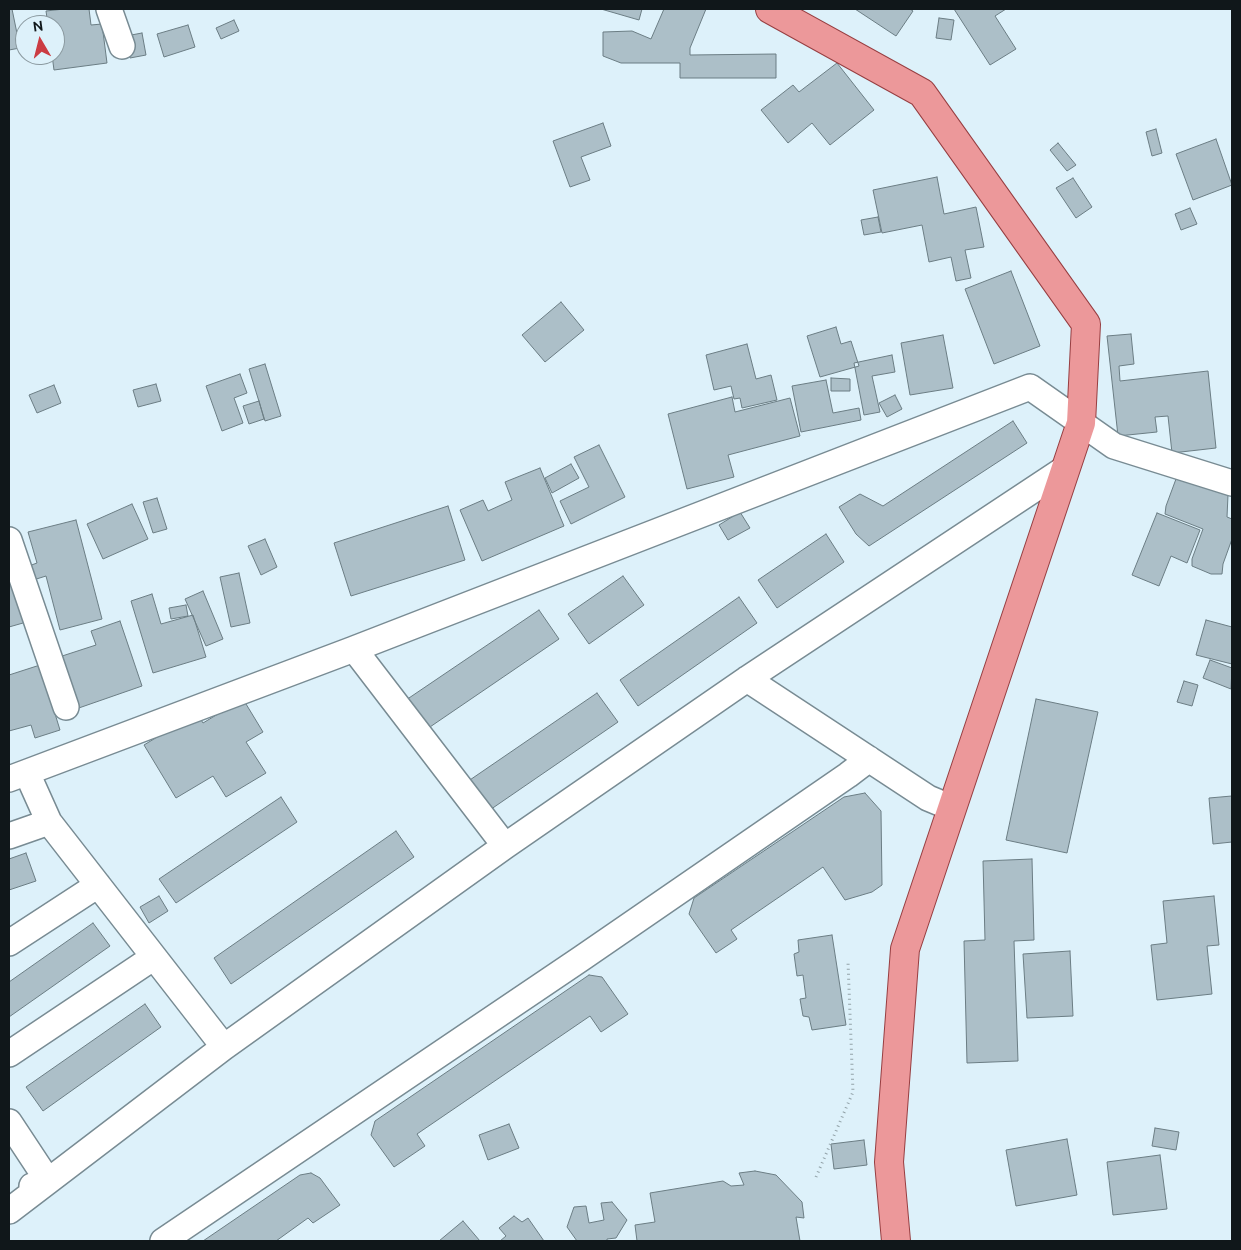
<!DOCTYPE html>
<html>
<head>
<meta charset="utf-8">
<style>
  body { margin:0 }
  #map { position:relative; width:1241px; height:1250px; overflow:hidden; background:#ddf1fa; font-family:Ubuntu,sans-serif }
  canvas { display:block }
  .frame { position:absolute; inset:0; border:10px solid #10171a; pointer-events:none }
  .north { position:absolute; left:15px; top:15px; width:50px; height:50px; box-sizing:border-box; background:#ddf1fa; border:1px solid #8b9aa0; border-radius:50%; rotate:352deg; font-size:14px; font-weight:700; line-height:20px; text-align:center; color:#10171a }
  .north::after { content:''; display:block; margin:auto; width:18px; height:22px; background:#cb3c43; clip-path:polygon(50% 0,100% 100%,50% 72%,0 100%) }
</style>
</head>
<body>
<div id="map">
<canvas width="1241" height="1250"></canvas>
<div class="frame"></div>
<div class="north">N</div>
</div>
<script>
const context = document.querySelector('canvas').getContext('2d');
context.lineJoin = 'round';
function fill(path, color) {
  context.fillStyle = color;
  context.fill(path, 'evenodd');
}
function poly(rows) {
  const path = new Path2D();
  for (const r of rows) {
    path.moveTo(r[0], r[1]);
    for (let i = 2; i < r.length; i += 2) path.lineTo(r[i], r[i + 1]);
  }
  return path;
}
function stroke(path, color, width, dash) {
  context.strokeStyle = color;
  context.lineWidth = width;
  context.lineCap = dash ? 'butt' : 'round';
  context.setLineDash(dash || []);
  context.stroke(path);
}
const building = poly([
  [12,9,20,48,9,50,9,10,12,9],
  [64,9,89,9,91,25,102,24,107,63,54,70,52,55,55,55,55,25,48,25,46,11,64,9],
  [601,9,642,9,639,20,601,9],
  [664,9,706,9,690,48,690,55,776,54,776,78,680,78,680,63,621,63,603,56,603,32,632,31,651,39,664,9],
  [855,9,910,9,913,11,896,36,855,9],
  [954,9,1006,9,995,16,1016,49,990,65,954,9],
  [939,18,954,20,951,40,936,38,939,18],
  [234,20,239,31,221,39,216,28,234,20],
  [188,25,195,47,164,57,157,34,188,25],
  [142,33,146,55,130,58,126,36,142,33],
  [837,63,874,110,830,145,812,123,788,143,761,110,793,85,799,92,837,63],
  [603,123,611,146,581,157,590,180,570,187,553,141,603,123],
  [1156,129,1162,153,1152,156,1146,132,1156,129],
  [1216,139,1232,185,1193,200,1176,154,1216,139],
  [1058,143,1076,165,1067,171,1050,150,1058,143],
  [937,177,944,214,976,207,984,247,965,250,971,278,956,281,951,257,929,262,922,225,882,233,873,190,937,177],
  [1073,178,1092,207,1076,218,1056,188,1073,178],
  [1190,208,1197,224,1181,230,1175,214,1190,208],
  [878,217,881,232,864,235,861,220,878,217],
  [1011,271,1040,346,994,364,965,289,1011,271],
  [561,302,584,330,545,362,522,335,561,302],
  [836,327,841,344,851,341,859,366,820,377,807,336,836,327],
  [1131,334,1134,364,1119,366,1120,381,1208,371,1216,448,1172,453,1168,416,1155,417,1157,432,1118,436,1107,336,1131,334],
  [943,335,953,388,910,395,901,343,943,335],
  [747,344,756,379,771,375,777,400,742,408,740,398,734,399,731,386,714,390,706,355,747,344],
  [892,355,895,372,872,376,880,412,864,415,854,363,892,355],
  [265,364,281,416,265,421,249,369,265,364],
  [240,374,247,393,234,398,243,423,222,431,206,386,240,374],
  [831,378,850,379,850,391,831,391,831,378],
  [826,380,833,413,859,408,861,420,801,432,792,386,826,380],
  [156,384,161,401,138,407,133,390,156,384],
  [54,385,61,403,37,413,29,395,54,385],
  [895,395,902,409,887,417,879,403,895,395],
  [732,397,735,412,790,398,800,436,728,455,734,477,687,489,668,414,732,397],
  [259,401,264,419,249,424,243,406,259,401],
  [1013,421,1027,443,869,546,856,534,839,507,860,494,883,506,1013,421],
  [599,445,625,497,571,524,560,501,589,487,574,457,599,445],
  [571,464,579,478,552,493,545,478,571,464],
  [540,468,564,526,482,561,460,510,483,500,488,511,512,500,505,482,540,468],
  [1176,479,1187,480,1228,495,1227,517,1232,519,1232,539,1223,564,1222,574,1211,574,1192,566,1192,559,1203,529,1165,514,1166,506,1176,479],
  [157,498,167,529,153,533,143,502,157,498],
  [132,504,148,539,103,559,87,524,132,504],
  [448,506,465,560,351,596,334,543,448,506],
  [740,512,750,528,728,540,719,525,740,512],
  [1157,513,1200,530,1187,563,1171,556,1159,586,1132,575,1157,513],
  [76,520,102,619,60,630,46,576,30,581,26,567,37,563,28,532,76,520],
  [826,534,844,562,777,608,758,580,826,534],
  [265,539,277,567,261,575,248,546,265,539],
  [239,573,250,623,231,627,220,577,239,573],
  [9,575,30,621,9,627,9,575],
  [623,576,644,605,589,644,568,614,623,576],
  [203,591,223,639,206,646,185,599,203,591],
  [152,594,161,624,193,615,206,657,153,673,131,601,152,594],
  [739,597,757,623,638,706,620,680,739,597],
  [186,605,188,616,171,619,169,608,186,605],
  [539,610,559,639,427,729,406,700,539,610],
  [1206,620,1232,627,1232,664,1196,655,1206,620],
  [120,621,142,686,73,710,56,658,96,645,91,631,120,621],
  [1210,660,1232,668,1231,689,1203,678,1210,660],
  [40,665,60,730,35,738,31,725,9,731,9,675,40,665],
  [1184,681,1198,685,1192,706,1177,702,1184,681],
  [597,693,618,722,484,814,464,784,597,693],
  [243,699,263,732,246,742,266,773,226,797,213,776,176,798,144,745,197,713,203,723,243,699],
  [1036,699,1098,712,1067,853,1006,840,1036,699],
  [865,793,881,811,882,885,872,892,845,900,823,867,731,930,737,939,716,953,689,914,694,898,844,797,865,793],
  [1232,796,1232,842,1213,844,1209,798,1232,796],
  [281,797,297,822,176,903,159,879,281,797],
  [396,831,414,857,231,984,214,958,396,831],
  [26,853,36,881,9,890,9,859,26,853],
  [1032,859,1034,940,1014,941,1018,1061,967,1063,964,941,985,940,983,861,1032,859],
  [159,896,168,911,149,923,140,907,159,896],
  [1214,896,1219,945,1207,946,1212,994,1157,1000,1151,945,1167,943,1163,901,1214,896],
  [93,923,110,946,9,1017,9,982,93,923],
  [832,935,846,1025,812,1030,809,1017,803,1016,800,999,806,998,803,975,797,976,794,954,799,952,798,940,832,935],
  [1070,951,1073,1016,1027,1018,1023,954,1070,951],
  [589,975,602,977,628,1014,601,1032,590,1016,417,1134,425,1146,394,1167,371,1135,375,1121,589,975],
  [145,1004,161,1027,43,1111,26,1087,145,1004],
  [509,1124,519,1148,488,1160,479,1135,509,1124],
  [1155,1128,1179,1132,1176,1150,1152,1146,1155,1128],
  [1067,1139,1077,1195,1016,1206,1006,1150,1067,1139],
  [864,1140,867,1165,834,1169,831,1144,864,1140],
  [1160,1155,1167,1209,1113,1215,1107,1162,1160,1155],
  [755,1171,776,1175,802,1202,804,1218,796,1217,800,1241,637,1241,635,1225,655,1222,650,1193,723,1181,731,1186,744,1185,739,1173,755,1171],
  [311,1173,320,1178,340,1205,313,1223,308,1218,276,1241,203,1241,300,1175,311,1173],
  [612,1202,627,1220,616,1238,607,1239,607,1241,577,1241,567,1227,574,1207,586,1206,589,1223,604,1220,601,1203,612,1202],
  [514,1216,522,1222,528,1218,544,1241,500,1241,506,1236,499,1228,514,1216],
  [463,1221,480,1241,439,1241,463,1221]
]);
fill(building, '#acbfc8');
stroke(building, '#6b7d84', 1);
const minor = poly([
  [109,9,122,46],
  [9,540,66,707],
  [747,679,928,798,952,808],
  [27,773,49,822,154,957],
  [9,779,354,649],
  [9,836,49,822],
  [505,846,354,649,1030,387,1114,446,1232,483],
  [9,943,98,885],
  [9,1054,154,957,224,1047],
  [9,1122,48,1181,32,1186],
  [9,1211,224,1047,505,846,747,679,1066,468],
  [163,1241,582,958,848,775,869,759]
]);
const major = poly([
  [770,9,922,93,1086,324,1081,423,905,949,889,1162,896,1241]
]);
stroke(minor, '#788b93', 28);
stroke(major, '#973e41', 30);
stroke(poly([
  [816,1177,853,1092,848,962]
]), '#92a2a8', 3, [1, 4]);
stroke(minor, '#fff', 25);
stroke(major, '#ec989a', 28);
</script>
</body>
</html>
